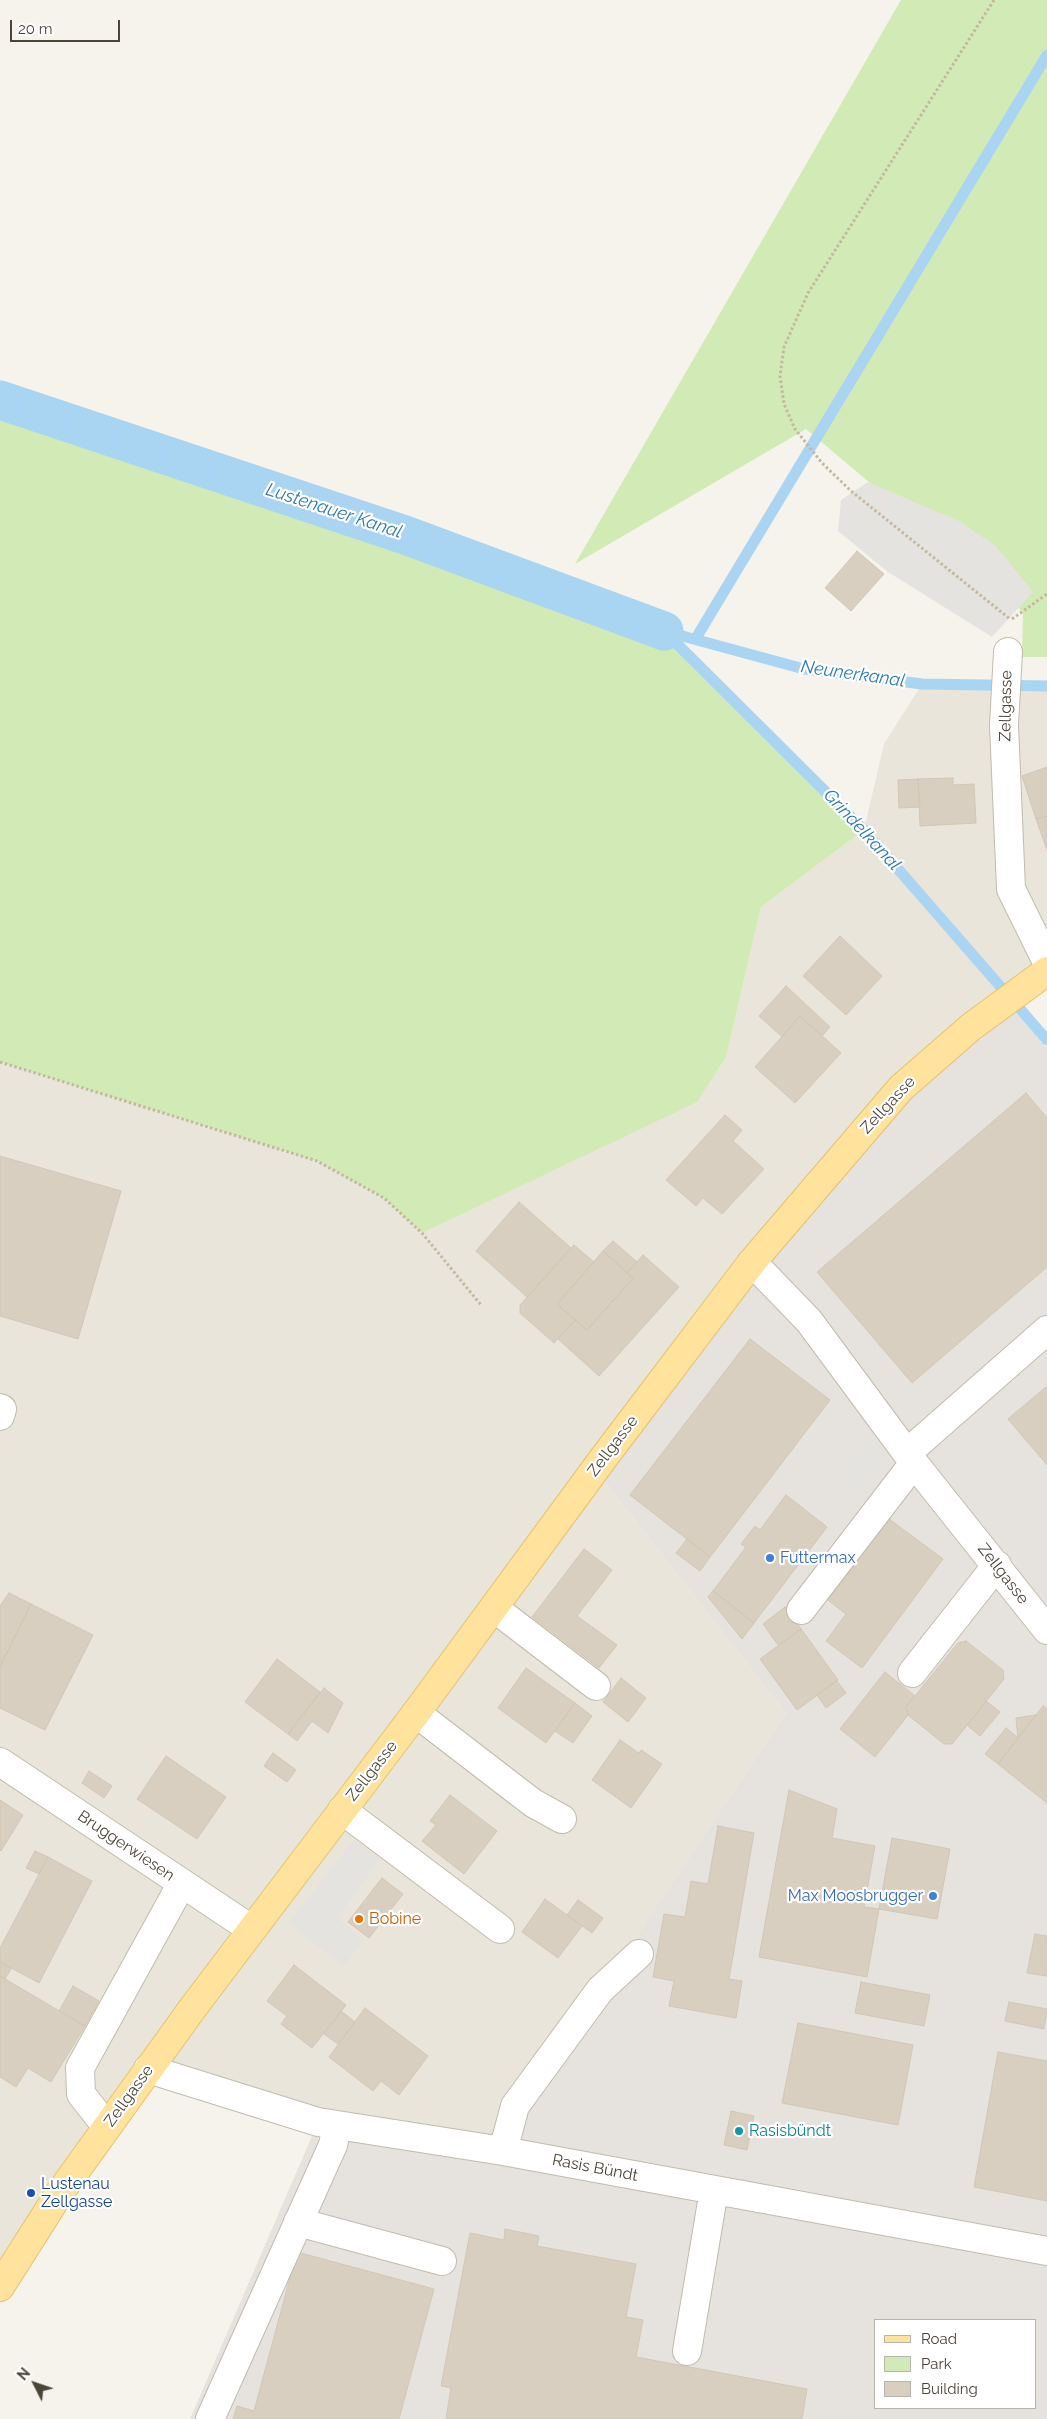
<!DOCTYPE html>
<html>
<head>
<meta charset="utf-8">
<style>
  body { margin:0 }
  #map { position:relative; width:1047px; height:2419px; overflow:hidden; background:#f6f3ec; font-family:Raleway,sans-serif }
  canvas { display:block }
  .legend { position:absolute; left:874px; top:2319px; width:162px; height:90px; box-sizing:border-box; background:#fff; border:1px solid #b7b4b0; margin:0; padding:6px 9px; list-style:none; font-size:15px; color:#4b4439 }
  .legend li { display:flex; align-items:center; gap:10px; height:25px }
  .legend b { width:25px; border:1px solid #b7b4b0 }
  .north { position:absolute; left:10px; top:2359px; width:50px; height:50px; -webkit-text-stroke:4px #fff; paint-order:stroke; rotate:311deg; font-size:14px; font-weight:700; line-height:20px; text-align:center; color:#4b4439 }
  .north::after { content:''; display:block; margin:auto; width:18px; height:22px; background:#4b4439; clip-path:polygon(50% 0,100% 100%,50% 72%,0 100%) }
  .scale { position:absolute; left:10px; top:20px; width:110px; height:22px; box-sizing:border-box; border:2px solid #4b4439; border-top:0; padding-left:6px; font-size:15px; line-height:18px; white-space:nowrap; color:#4b4439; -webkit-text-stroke:4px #fff; paint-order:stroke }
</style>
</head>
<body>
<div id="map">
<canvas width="1047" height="2419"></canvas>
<ul class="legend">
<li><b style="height:6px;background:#ffe39c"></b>Road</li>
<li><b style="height:14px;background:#d2eab5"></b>Park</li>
<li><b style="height:14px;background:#d8cfc1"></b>Building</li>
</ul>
<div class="north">N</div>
<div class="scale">20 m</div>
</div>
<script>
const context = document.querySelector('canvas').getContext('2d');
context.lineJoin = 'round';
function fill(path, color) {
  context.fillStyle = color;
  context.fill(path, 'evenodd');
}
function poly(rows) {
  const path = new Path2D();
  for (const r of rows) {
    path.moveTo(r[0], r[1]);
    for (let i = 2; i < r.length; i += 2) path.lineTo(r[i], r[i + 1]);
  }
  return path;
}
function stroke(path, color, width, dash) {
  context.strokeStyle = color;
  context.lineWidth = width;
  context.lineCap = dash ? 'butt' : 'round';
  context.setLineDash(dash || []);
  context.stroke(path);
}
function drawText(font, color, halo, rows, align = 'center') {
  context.font = font + ' Raleway,sans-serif';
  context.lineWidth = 4.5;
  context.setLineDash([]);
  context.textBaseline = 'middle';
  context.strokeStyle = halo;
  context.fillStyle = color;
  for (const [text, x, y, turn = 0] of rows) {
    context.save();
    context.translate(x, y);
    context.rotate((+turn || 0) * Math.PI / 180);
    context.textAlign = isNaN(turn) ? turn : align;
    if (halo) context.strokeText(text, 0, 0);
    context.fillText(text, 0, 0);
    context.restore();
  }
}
fill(poly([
  [922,684,1047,686,1047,971,595,1469,786,1713,600,1990,503,2151,148,2069,0,2287,0,1062,317,1161,384,1198,422,1233,697,1101,726,1057,761,907,864,830,884,744]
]), '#eae5da');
fill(poly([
  [1005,1001,1047,1048,1047,2419,190,2419,318,2122,503,2151,600,1990,786,1713,595,1469,752,1262,971,1027],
  [876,2320,1036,2320,1036,2408,876,2408]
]), '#e6e2dd');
fill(poly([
  [901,0,1047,0,1047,657,1022,657,1023,612,806,429,575,564],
  [0,402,664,631,864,830,761,907,726,1057,697,1102,422,1233,384,1198,317,1161,0,1062]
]), '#d2eab5');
fill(poly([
  [868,482,959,521,996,546,1033,592,992,637,888,572,838,531,841,500],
  [875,1433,879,1464,840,1513,835,1480],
  [354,1840,380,1859,337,1918,364,1940,343,1966,289,1923]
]), '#e5e3e0');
stroke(poly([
  [664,631,864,830,1047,1040],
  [664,631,804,669,922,684,1047,686],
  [696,638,1047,55]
]), '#a9d4f2', 11);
stroke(poly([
  [0,400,405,535,664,631]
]), '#a9d4f2', 39);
const building = poly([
  [857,551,884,574,851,611,825,588,857,551],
  [1047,767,1047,816,1036,819,1022,776,1047,767],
  [953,778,953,785,974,784,976,823,920,826,918,779,953,778],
  [918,779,920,807,899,808,898,780,918,779],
  [1047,816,1047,850,1036,819,1047,816],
  [840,936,882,976,846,1015,803,976,840,936],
  [786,986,830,1027,822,1036,800,1016,782,1037,759,1016,786,986],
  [800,1016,841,1053,795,1103,755,1067,800,1016],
  [1026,1093,1047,1118,1047,1267,912,1383,817,1272,1026,1093],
  [725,1115,742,1130,733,1141,764,1169,722,1214,703,1198,696,1206,666,1180,725,1115],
  [0,1156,121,1191,78,1339,0,1316,0,1156],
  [519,1202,571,1248,527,1297,476,1251,519,1202],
  [613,1241,637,1262,627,1273,603,1251,613,1241],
  [574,1245,594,1262,557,1304,575,1320,554,1343,520,1313,520,1305,574,1245],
  [603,1251,633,1278,587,1330,557,1304,603,1251],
  [643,1255,679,1287,599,1376,558,1339,575,1320,587,1330,633,1278,627,1273,643,1255],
  [750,1339,830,1400,710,1557,630,1495,750,1339],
  [1047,1386,1047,1465,1008,1419,1047,1386],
  [786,1495,827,1527,754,1623,713,1591,746,1547,741,1544,755,1526,760,1530,786,1495],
  [889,1519,943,1559,862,1668,826,1641,846,1614,828,1600,889,1519],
  [687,1539,710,1557,700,1571,676,1553,687,1539],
  [584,1549,612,1570,577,1616,617,1645,599,1668,532,1617,584,1549],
  [713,1591,754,1623,742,1639,708,1597,713,1591],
  [9,1593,31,1604,0,1667,0,1606,9,1593],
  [31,1604,93,1635,45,1730,0,1708,0,1667,31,1604],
  [785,1607,801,1629,778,1645,763,1624,785,1607],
  [801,1629,838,1680,797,1710,760,1659,801,1629],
  [966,1641,1003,1670,1004,1679,952,1744,944,1744,908,1715,906,1707,958,1643,966,1641],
  [277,1659,320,1692,288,1734,245,1702,277,1659],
  [526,1668,575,1703,546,1743,498,1708,526,1668],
  [885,1672,915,1696,906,1707,908,1715,875,1757,840,1729,885,1672],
  [621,1678,646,1698,628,1722,603,1702,621,1678],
  [837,1681,846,1693,826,1708,817,1695,837,1681],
  [324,1688,343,1703,328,1733,312,1721,297,1741,288,1734,324,1688],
  [986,1701,1000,1712,980,1736,967,1725,986,1701],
  [575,1703,592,1716,573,1743,555,1731,575,1703],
  [1043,1706,1047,1709,1047,1803,998,1764,1043,1706],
  [1036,1715,1018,1738,1016,1718,1036,1715],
  [1006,1728,1018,1738,998,1764,985,1754,1006,1728],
  [620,1740,639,1753,641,1750,662,1764,631,1808,592,1780,620,1740],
  [273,1753,296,1770,287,1782,264,1766,273,1753],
  [166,1756,226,1797,197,1839,137,1799,166,1756],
  [89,1771,112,1786,104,1798,82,1783,89,1771],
  [789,1790,837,1809,832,1838,875,1846,864,1907,879,1909,867,1977,759,1957,789,1790],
  [450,1795,497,1831,464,1874,422,1841,436,1825,430,1821,450,1795],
  [0,1800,23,1815,1,1851,0,1850,0,1800],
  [718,1826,754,1833,729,1979,742,1981,736,2018,669,2006,674,1981,653,1977,664,1914,685,1917,691,1881,708,1884,718,1826],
  [892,1838,950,1849,937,1919,879,1909,892,1838],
  [35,1851,48,1857,39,1874,26,1868,35,1851],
  [48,1857,92,1881,39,1983,0,1962,0,1948,48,1857],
  [382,1878,403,1894,369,1938,348,1922,382,1878],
  [545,1899,582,1926,558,1958,522,1932,545,1899],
  [578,1900,603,1918,592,1933,567,1915,578,1900],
  [1035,1934,1047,1936,1047,1976,1027,1973,1035,1934],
  [0,1962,11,1969,5,1979,0,1976,0,1962],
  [294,1965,346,2005,312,2048,281,2024,287,2016,267,2001,294,1965],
  [0,1976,85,2026,51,2082,28,2068,16,2087,0,2077,0,1976],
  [861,1982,930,1995,924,2026,855,2013,861,1982],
  [73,1986,99,2001,85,2026,59,2011,73,1986],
  [1009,2002,1047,2009,1044,2029,1005,2021,1009,2002],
  [365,2008,428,2056,399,2095,381,2081,373,2091,329,2057,365,2008],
  [341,2011,355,2022,338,2044,324,2034,341,2011],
  [798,2023,913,2045,898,2125,782,2103,798,2023],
  [998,2052,1047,2061,1047,2201,974,2187,998,2052],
  [731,2111,754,2116,747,2150,724,2145,731,2111],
  [505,2229,539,2236,537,2246,636,2264,626,2317,643,2320,636,2357,807,2389,802,2419,446,2419,451,2388,441,2386,470,2233,504,2240,505,2229],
  [297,2252,434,2289,399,2419,233,2419,237,2406,254,2411,297,2252]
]);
fill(building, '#d8cfc1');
stroke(building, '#d3c7b4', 1);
const minor = poly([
  [1008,652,1004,725,1011,889,1047,962],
  [752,1262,809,1321,914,1463,1047,1630],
  [0,1408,2,1409,0,1416],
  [907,1453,1047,1330],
  [494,1608,596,1686],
  [801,1610,914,1463],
  [912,1673,997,1565],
  [416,1713,533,1803,562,1819],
  [0,1762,251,1929],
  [342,1810,500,1929],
  [148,2069,318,2122,503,2151,1047,2251],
  [107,2127,81,2094,80,2068,182,1883],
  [503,2151,515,2106,600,1990,639,1954],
  [298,2222,442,2261],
  [687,2351,714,2190],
  [210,2419,333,2145,337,2126]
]);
const major = poly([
  [0,2287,59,2194,192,2009,416,1713,605,1456,752,1262,901,1088,971,1027,1047,971]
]);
stroke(minor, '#c2bbae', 30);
stroke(major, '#e6c16a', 30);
stroke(poly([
  [994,0,808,293,784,347,780,376,784,404,795,429,822,463,851,491,1010,619],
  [1012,619,1047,594],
  [0,1062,317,1161,384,1198,422,1233,481,1305]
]), '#c4b79f', 3, [2.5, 2.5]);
stroke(minor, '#fff', 28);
stroke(major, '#ffe39c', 28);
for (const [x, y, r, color] of [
  [770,1558,5,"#3f7fe0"],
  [933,1896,5,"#3f7fe0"],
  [359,1919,5,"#e8710a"],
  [739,2131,5,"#0f9aa8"],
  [31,2193,5,"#1a4fb4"]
]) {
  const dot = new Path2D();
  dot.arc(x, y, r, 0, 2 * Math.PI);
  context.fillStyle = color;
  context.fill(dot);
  stroke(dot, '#fff', 2);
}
drawText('16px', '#4b4439', '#fff', [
  ["Zellgasse",1006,706,-89],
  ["Zellgasse",888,1105,-47],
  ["Zellgasse",613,1446,-53],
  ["Zellgasse",1003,1574,52],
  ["Zellgasse",372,1771,-52],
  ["Bruggerwiesen",126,1846,34],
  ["Zellgasse",129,2096,-54],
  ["Rasis Bündt",595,2168,11]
]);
drawText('16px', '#366cbe', '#fff', [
  ["Futtermax",780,1558],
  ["Max Moosbrugger",923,1896,"right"]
], 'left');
drawText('16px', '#c56008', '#fff', [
  ["Bobine",369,1919]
], 'left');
drawText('16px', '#0d838f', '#fff', [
  ["Rasisbündt",749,2131]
], 'left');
drawText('16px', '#164399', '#fff', [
  ["Lustenau",41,2184],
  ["Zellgasse",41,2202]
], 'left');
drawText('italic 18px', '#2e7ab2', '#fff', [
  ["Lustenauer Kanal",334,511,18],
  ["Neunerkanal",853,674,8],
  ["Grindelkanal",862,830,47]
]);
</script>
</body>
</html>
